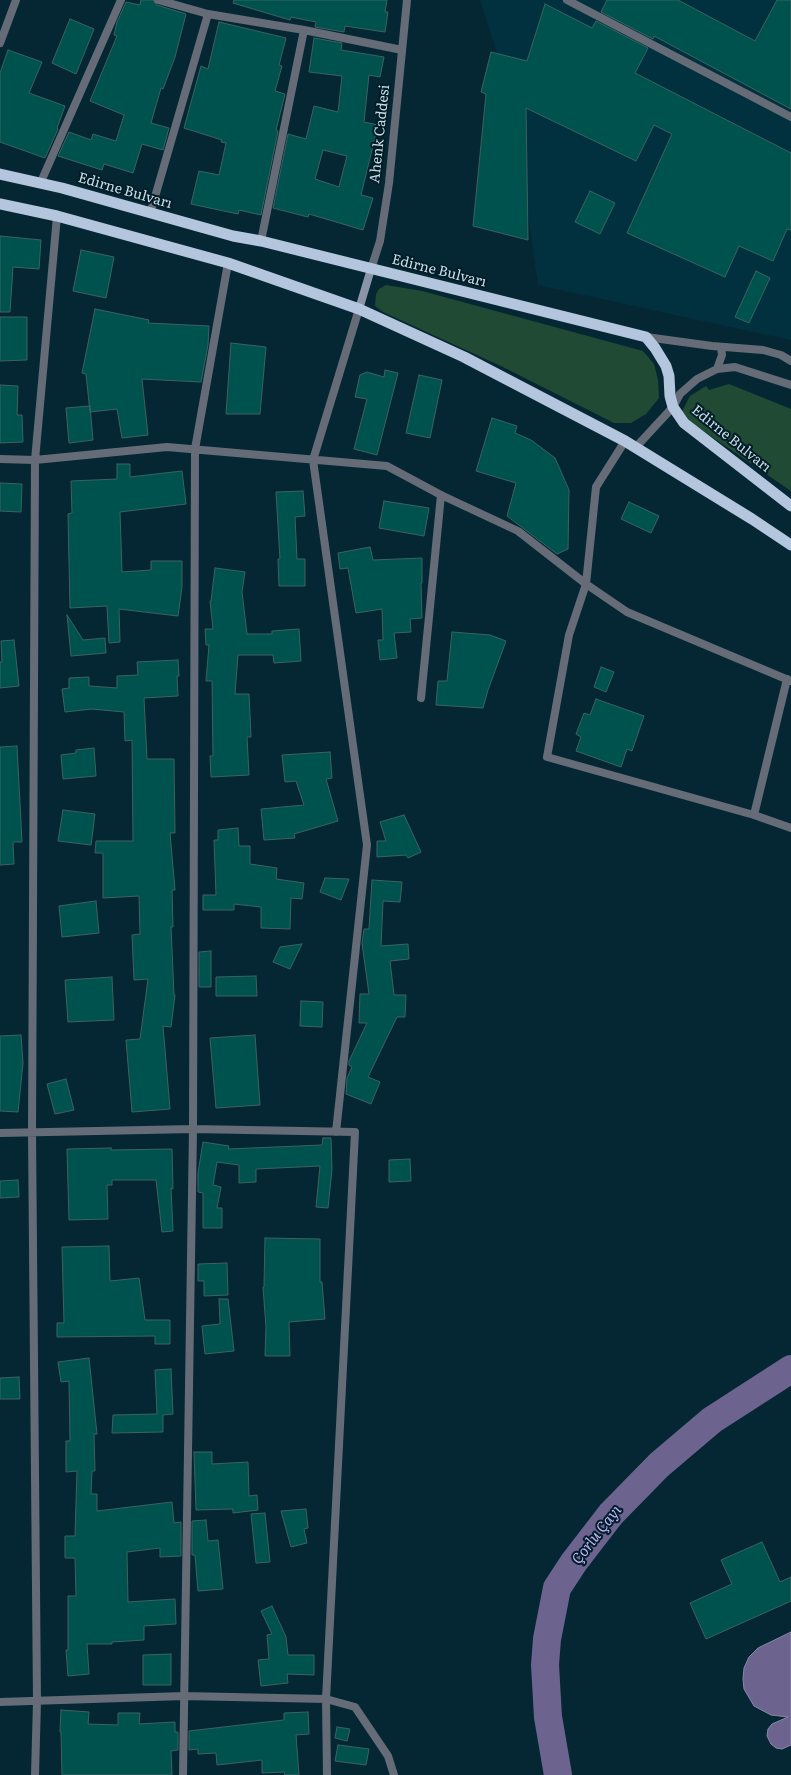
<!DOCTYPE html>
<html>
<head>
<meta charset="utf-8">
<style>
  body { margin:0 }
  canvas { display:block; background:#052733 }
</style>
</head>
<body>
<canvas width="791" height="1775"></canvas>
<script>
const context = document.querySelector('canvas').getContext('2d');
context.lineJoin = 'round';
function fill(path, color) {
  context.fillStyle = color;
  context.fill(path, 'evenodd');
}
function poly(rows) {
  const path = new Path2D();
  for (const r of rows) {
    path.moveTo(r[0], r[1]);
    for (let i = 2; i < r.length; i += 2) path.lineTo(r[i], r[i + 1]);
  }
  return path;
}
function stroke(path, color, width, dash) {
  context.strokeStyle = color;
  context.lineWidth = width;
  context.lineCap = dash ? 'butt' : 'round';
  context.setLineDash(dash || []);
  context.stroke(path);
}
function drawText(font, color, halo, rows, align = 'center') {
  context.font = font + ' Literata,serif';
  context.lineWidth = 4;
  context.setLineDash([]);
  context.textBaseline = 'middle';
  context.strokeStyle = halo;
  context.fillStyle = color;
  for (const [text, x, y, turn = 0] of rows) {
    context.save();
    context.translate(x, y);
    context.rotate((+turn || 0) * Math.PI / 180);
    context.textAlign = isNaN(turn) ? turn : align;
    if (halo) context.strokeText(text, 0, 0);
    context.fillText(text, 0, 0);
    context.restore();
  }
}
fill(poly([
  [480,0,791,0,791,340,538,285,513,103]
]), '#01313f');
fill(poly([
  [386,285,422,291,643,351,654,364,658,380,659,398,646,414,631,423,614,423,503,367,383,312,375,306,376,294,379,289],
  [729,384,791,409,791,491,680,415,690,396,706,386,709,390]
]), '#204a33');
const water = poly([
  [791,1632,791,1745,782,1749,776,1748,771,1744,767,1736,768,1729,772,1724,788,1717,771,1715,754,1706,744,1689,743,1679,744,1668,749,1657,758,1648,791,1632]
]);
fill(water, '#6c638f');
stroke(water, '#8887a8', 1);
stroke(poly([
  [558,1775,548,1717,545,1665,547,1639,557,1588,574,1562,611,1514,659,1465,712,1420,791,1369]
]), '#6c638f', 28);
const building = poly([
  [141,0,153,0,157,5,186,14,175,57,163,89,161,88,151,123,169,128,163,150,142,144,133,173,104,164,102,170,58,156,69,132,91,140,93,134,116,141,124,115,90,101,117,36,114,35,117,22,126,2,140,5,141,0],
  [234,0,387,0,385,12,388,12,385,32,345,26,344,32,315,27,316,22,291,17,290,20,233,3,234,0],
  [607,0,678,0,755,41,777,0,791,0,791,109,654,36,653,39,601,12,607,0],
  [545,4,592,28,596,21,648,48,635,73,791,153,791,230,787,229,773,261,739,246,725,277,627,233,672,134,654,125,636,161,526,108,528,240,473,226,486,94,481,92,491,52,527,61,545,4],
  [70,19,94,29,76,74,52,63,70,19],
  [219,22,286,38,279,65,282,66,275,91,285,94,276,130,278,131,261,215,239,210,238,214,191,204,199,171,219,175,226,143,221,142,222,140,184,128,201,66,208,69,219,22],
  [314,38,342,43,341,50,384,57,380,77,369,75,364,122,378,125,361,195,373,198,363,230,309,214,308,217,273,208,288,134,306,139,314,106,338,112,342,76,309,72,314,38],
  [323,150,347,156,339,187,315,179,323,150],
  [8,50,42,62,29,93,65,106,57,128,58,129,45,158,0,142,0,73,8,50],
  [590,191,615,203,600,234,575,222,590,191],
  [0,236,41,240,39,269,13,267,10,312,0,312,0,236],
  [81,250,114,257,106,298,73,291,81,250],
  [756,271,770,278,749,323,735,317,756,271],
  [95,309,149,320,148,323,209,326,208,345,201,382,142,379,148,435,122,438,117,409,90,412,86,374,82,373,95,309],
  [0,317,27,317,27,360,0,361,0,317],
  [231,343,266,347,260,414,226,414,231,343],
  [385,370,398,373,377,455,354,449,367,399,355,397,360,375,367,372,384,377,385,370],
  [419,375,442,380,430,438,406,433,419,375],
  [0,385,18,386,17,415,22,415,23,442,0,443,0,385],
  [90,406,93,440,69,443,66,408,90,406],
  [492,418,517,426,515,433,531,440,555,458,569,490,568,549,557,554,507,516,516,483,476,471,492,418],
  [117,464,130,464,130,477,182,471,186,504,120,512,122,572,151,570,151,561,182,561,182,587,178,616,119,609,120,642,109,643,107,606,70,608,68,514,72,513,71,481,117,479,117,464],
  [0,483,22,484,21,512,0,511,0,483],
  [303,491,305,516,295,517,297,559,305,559,305,586,279,586,278,559,280,559,276,492,303,491],
  [384,501,429,508,424,536,379,528,384,501],
  [629,502,659,516,651,533,621,519,629,502],
  [370,547,373,560,422,558,422,583,421,583,422,618,410,619,411,632,394,633,397,658,380,660,378,640,383,640,382,609,356,613,348,568,340,569,338,553,370,547],
  [215,568,245,572,242,592,247,634,272,634,272,631,299,629,301,661,274,663,273,655,238,655,235,694,249,694,251,737,247,737,249,775,211,777,210,756,213,756,212,681,206,681,209,645,206,645,205,629,213,629,210,601,211,601,215,568],
  [67,615,83,640,105,638,106,653,71,656,67,615],
  [452,632,490,635,506,641,488,690,483,708,436,705,438,681,447,681,452,632],
  [14,640,19,686,0,688,0,662,2,662,1,641,14,640],
  [178,660,179,676,177,676,178,696,144,698,147,759,174,759,175,833,170,833,175,890,172,890,173,927,171,927,174,995,175,995,171,1027,163,1026,170,1109,132,1112,126,1040,140,1039,148,979,134,980,132,935,140,934,139,896,103,898,103,853,95,853,96,841,133,841,132,740,125,741,124,712,92,709,65,712,62,689,69,688,69,678,89,677,89,686,117,688,117,676,138,675,137,662,178,660],
  [601,667,614,672,606,692,594,687,601,667],
  [596,699,644,716,632,751,627,749,621,767,576,751,581,737,576,734,584,713,590,715,596,699],
  [17,746,22,842,13,842,14,864,0,865,0,747,17,746],
  [94,748,96,776,63,779,61,755,76,753,76,750,94,748],
  [330,752,332,778,326,779,338,821,294,834,295,838,264,840,261,809,304,805,296,781,285,782,282,755,330,752],
  [63,810,95,814,91,845,58,841,63,810],
  [404,815,421,852,408,858,406,855,377,857,377,841,386,841,380,822,404,815],
  [238,828,239,846,250,846,250,864,277,868,276,879,304,883,302,899,291,898,290,929,261,928,261,907,234,904,234,910,203,910,203,895,216,895,214,840,218,840,218,830,238,828],
  [325,878,349,879,341,900,320,892,325,878],
  [372,880,402,882,400,902,383,901,381,946,408,944,409,959,390,961,394,995,406,995,405,1017,397,1017,368,1077,380,1082,371,1104,346,1094,347,1078,352,1067,349,1065,349,1061,367,1023,359,1023,360,994,369,994,362,943,364,929,369,929,372,880],
  [96,901,99,933,62,937,59,906,96,901],
  [302,944,290,969,273,962,280,947,302,944],
  [211,951,211,987,199,987,199,952,211,951],
  [256,976,257,996,216,996,216,977,256,976],
  [112,977,114,1020,68,1022,65,980,112,977],
  [301,1001,323,1002,322,1027,300,1026,301,1001],
  [21,1035,23,1063,18,1112,0,1111,0,1036,21,1035],
  [255,1035,260,1105,216,1108,210,1038,255,1035],
  [66,1079,74,1110,55,1114,47,1084,66,1079],
  [323,1138,331,1138,332,1169,328,1208,316,1207,320,1166,256,1169,256,1182,239,1183,239,1165,217,1162,213,1185,221,1187,217,1208,222,1208,222,1228,203,1228,203,1193,198,1192,198,1173,203,1142,229,1146,228,1149,322,1145,323,1138],
  [111,1148,111,1150,172,1149,173,1189,171,1188,173,1231,162,1232,156,1180,112,1180,112,1185,107,1185,108,1219,69,1220,67,1149,111,1148],
  [410,1159,411,1181,389,1182,389,1160,410,1159],
  [18,1180,19,1197,0,1198,0,1181,18,1180],
  [265,1238,320,1239,320,1282,322,1282,325,1319,289,1322,290,1356,265,1356,266,1327,263,1287,264,1287,265,1238],
  [109,1246,110,1281,139,1278,145,1320,170,1320,170,1344,155,1344,155,1336,57,1337,57,1323,64,1323,62,1247,109,1246],
  [227,1263,228,1295,204,1296,204,1281,198,1281,198,1264,227,1263],
  [219,1299,228,1299,234,1351,205,1354,202,1326,220,1324,219,1299],
  [89,1358,97,1434,94,1434,95,1471,92,1471,91,1494,97,1494,97,1511,172,1502,174,1523,181,1522,181,1556,160,1557,160,1548,127,1552,128,1602,175,1599,176,1624,144,1626,144,1640,112,1642,112,1644,87,1644,89,1674,68,1676,66,1650,68,1650,68,1596,76,1596,75,1558,65,1558,65,1536,75,1536,77,1471,66,1472,66,1441,70,1441,69,1381,61,1382,58,1362,89,1358],
  [171,1369,173,1414,163,1415,163,1432,112,1433,113,1415,157,1414,155,1370,171,1369],
  [19,1377,20,1399,0,1399,0,1378,19,1377],
  [194,1452,212,1452,212,1464,248,1462,249,1496,257,1495,258,1510,233,1513,233,1509,196,1510,194,1452],
  [306,1509,308,1528,304,1529,307,1543,291,1547,281,1511,306,1509],
  [265,1513,270,1562,256,1563,251,1514,265,1513],
  [206,1520,208,1541,218,1540,223,1589,198,1591,195,1555,192,1555,192,1521,206,1520],
  [762,1542,780,1582,791,1577,791,1601,706,1639,690,1603,732,1584,721,1560,762,1542],
  [272,1606,286,1637,288,1655,314,1655,314,1675,287,1674,288,1683,261,1686,258,1660,269,1659,267,1635,272,1634,261,1611,272,1606],
  [171,1654,171,1685,143,1685,143,1655,171,1654],
  [61,1710,89,1712,88,1724,118,1725,118,1713,140,1713,139,1724,175,1722,175,1732,178,1732,178,1750,171,1751,172,1775,62,1775,61,1732,60,1732,61,1710],
  [308,1712,309,1734,296,1735,299,1775,285,1775,284,1772,262,1773,262,1760,217,1765,216,1753,198,1754,198,1749,189,1750,189,1731,284,1720,284,1713,308,1712],
  [337,1727,350,1729,347,1741,335,1738,337,1727],
  [338,1745,369,1749,366,1765,335,1761,338,1745]
]);
fill(building, '#00524f');
stroke(building, '#3c6260', 1);
stroke(poly([
  [158,0,208,14,304,30,402,50],
  [567,0,791,117],
  [40,184,121,0],
  [150,214,208,14],
  [261,241,304,30],
  [625,441,596,487,586,584,569,635,547,757,754,815,791,828],
  [0,459,35,460,167,447,387,466,441,495,518,531,586,584,627,612,791,681],
  [421,698,441,495],
  [754,815,787,679],
  [336,1132,367,845,313,460,359,309],
  [0,1133,193,1129,355,1132,326,1699,327,1775],
  [0,1702,184,1696,326,1699,355,1707,388,1756,394,1775],
  [35,1775,37,1701,32,1133,35,460,57,216],
  [183,1775,193,1129,195,449,228,263]
]), '#656c77', 8);
stroke(poly([
  [0,43,16,0],
  [371,269,380,241,389,183,407,0],
  [646,337,712,346,763,350,781,355,791,361],
  [717,369,722,355,721,347],
  [636,447,673,407,680,394,697,379,717,369,735,367,791,385]
]), '#656c77', 8);
stroke(poly([
  [359,309,371,269]
]), '#8a96a8', 8);
stroke(poly([
  [0,174,62,188,233,236,261,241,646,337,655,348,666,366,669,376,670,396,673,407,684,423,791,506],
  [0,204,57,216,228,263,359,309,464,357,625,441,752,519,791,545]
]), '#b4c5de', 11);
drawText('14px', '#c9dbe2', '#001d29', [
  ["Ahenk Caddesi",380,134,-84],
  ["Edirne Bulvarı",125,191,16],
  ["Edirne Bulvarı",439,271,14],
  ["Edirne Bulvarı",731,439,39]
]);
drawText('italic 15px', '#c0b3f9', '#001d29', [
  ["Çorlu Çayı",597,1535,-52]
]);
</script>
</body>
</html>
